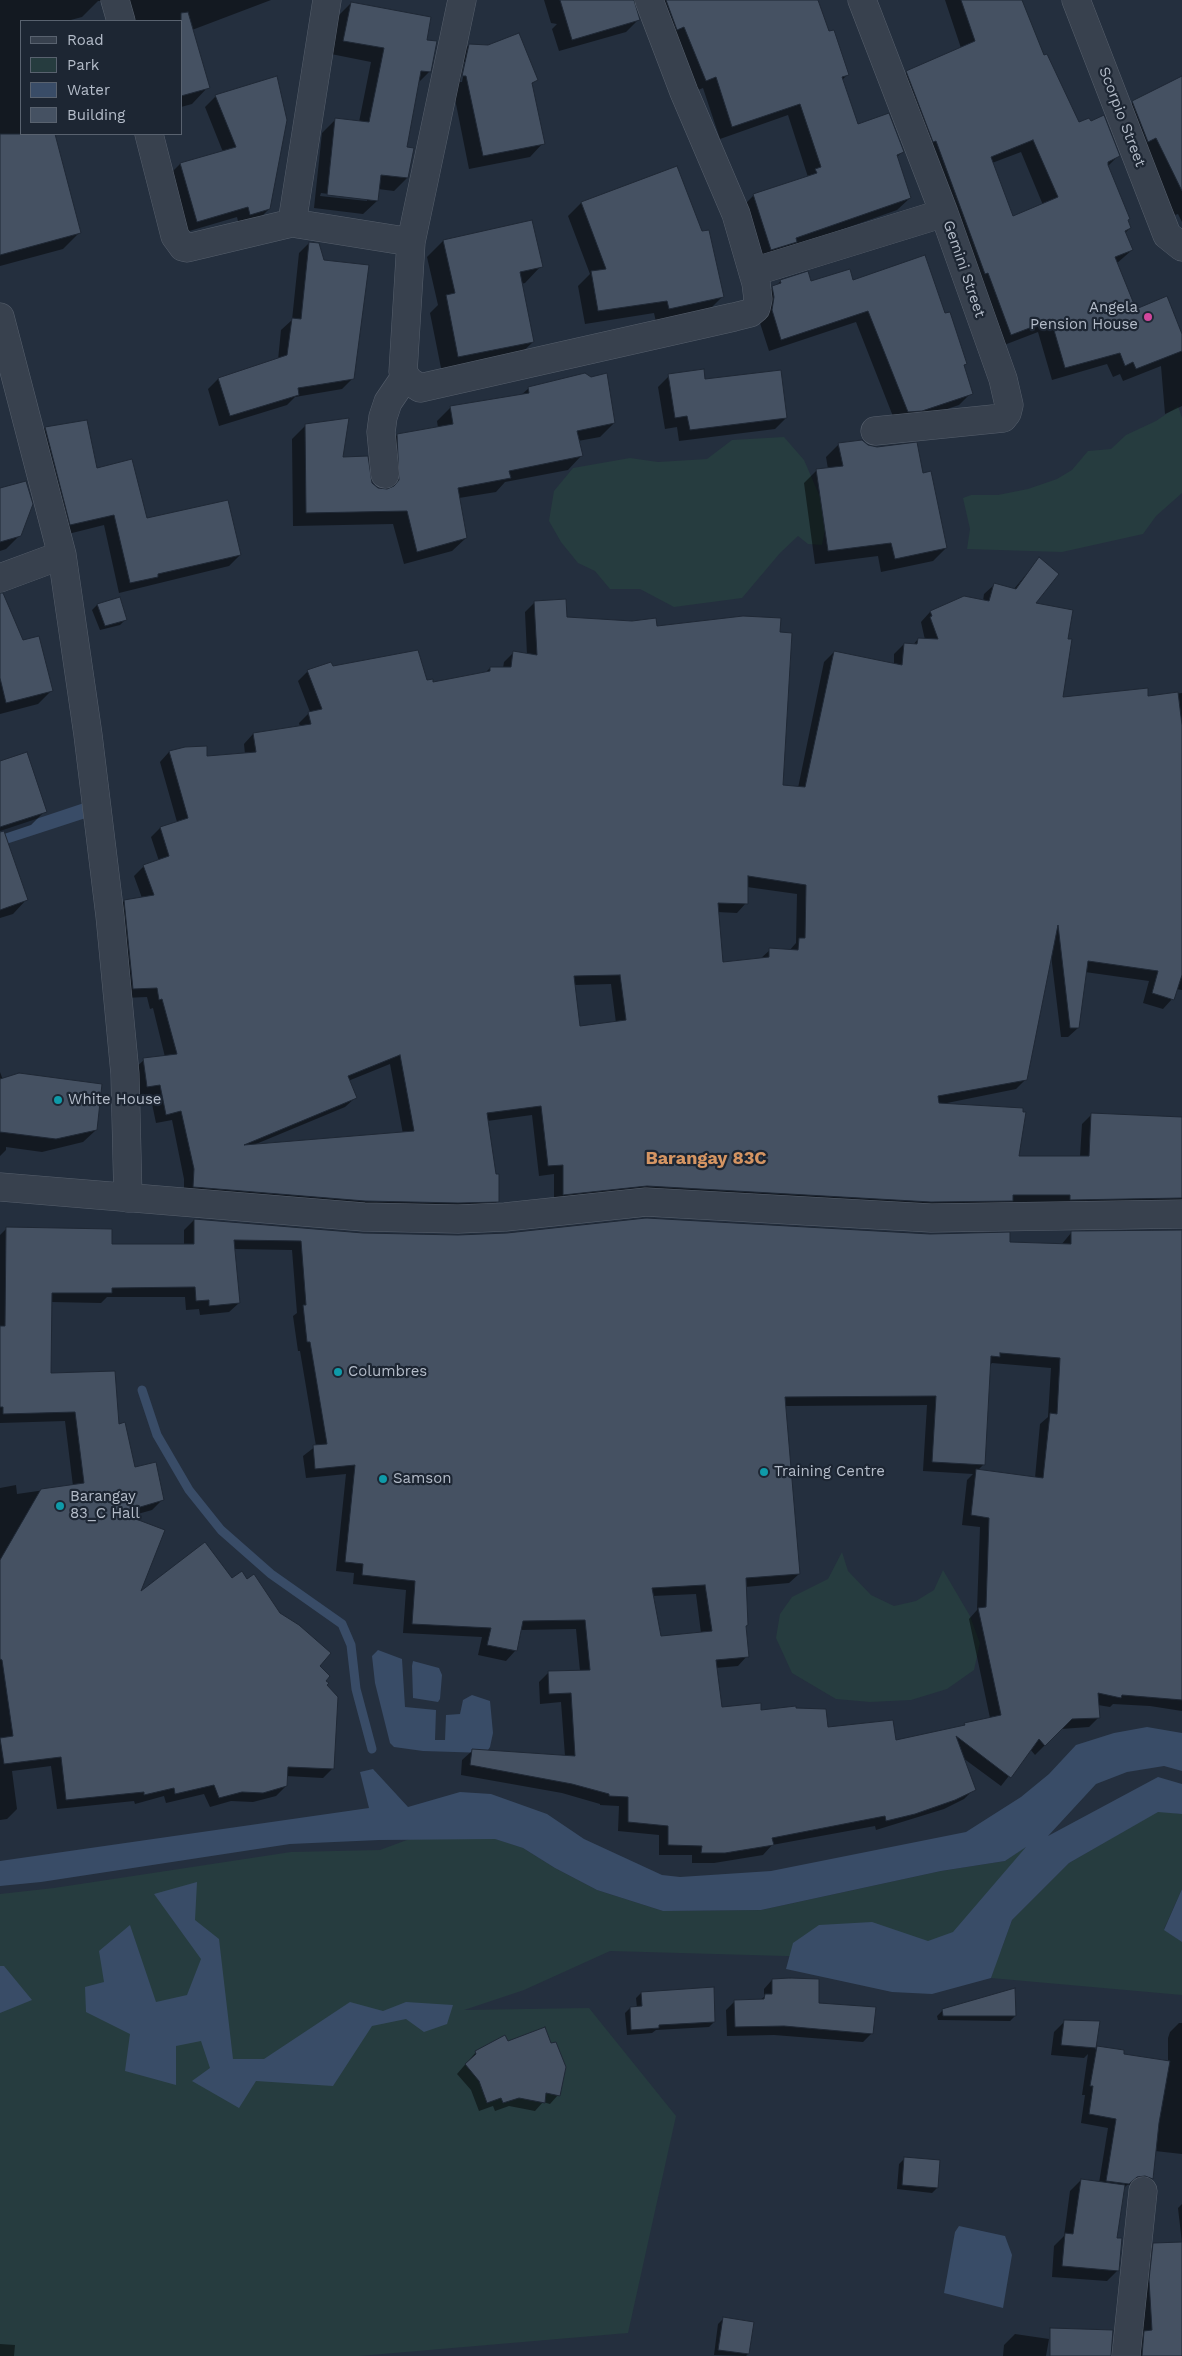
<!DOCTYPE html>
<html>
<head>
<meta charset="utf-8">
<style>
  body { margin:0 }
  #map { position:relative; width:1182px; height:2356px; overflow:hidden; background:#242f3e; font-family:"Work Sans",sans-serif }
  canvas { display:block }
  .legend { position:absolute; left:20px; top:20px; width:162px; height:115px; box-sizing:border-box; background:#1d2633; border:1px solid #59626f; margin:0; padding:6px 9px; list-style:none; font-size:15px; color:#b4bcc9 }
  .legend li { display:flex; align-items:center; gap:10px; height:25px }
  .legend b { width:25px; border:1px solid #59626f }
</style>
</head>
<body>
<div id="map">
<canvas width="1182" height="2356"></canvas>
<ul class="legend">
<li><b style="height:6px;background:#38414e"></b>Road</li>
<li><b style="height:14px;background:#263c3f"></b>Park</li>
<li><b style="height:14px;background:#394c67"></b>Water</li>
<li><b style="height:14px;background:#455162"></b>Building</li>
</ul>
</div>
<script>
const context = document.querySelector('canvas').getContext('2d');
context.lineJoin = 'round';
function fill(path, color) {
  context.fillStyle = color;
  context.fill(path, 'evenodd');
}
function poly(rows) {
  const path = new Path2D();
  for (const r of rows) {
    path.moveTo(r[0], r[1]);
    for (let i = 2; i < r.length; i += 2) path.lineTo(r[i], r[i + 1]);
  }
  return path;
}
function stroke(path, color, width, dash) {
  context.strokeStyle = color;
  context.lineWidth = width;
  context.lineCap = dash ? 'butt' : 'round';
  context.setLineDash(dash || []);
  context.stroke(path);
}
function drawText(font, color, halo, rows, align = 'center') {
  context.font = font + ' "Work Sans",sans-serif';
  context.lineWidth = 4.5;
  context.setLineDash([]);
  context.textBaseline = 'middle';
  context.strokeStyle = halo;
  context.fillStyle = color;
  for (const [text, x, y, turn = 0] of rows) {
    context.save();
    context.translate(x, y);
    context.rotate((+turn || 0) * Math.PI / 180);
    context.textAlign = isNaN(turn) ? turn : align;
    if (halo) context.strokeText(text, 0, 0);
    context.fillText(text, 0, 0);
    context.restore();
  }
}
fill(poly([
  [1178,406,1182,418,1182,493,1156,516,1143,534,1062,552,967,549,970,529,963,498,971,495,998,495,1028,489,1057,479,1072,470,1088,451,1111,449,1126,435,1156,421],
  [784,437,804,460,828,515,822,545,808,544,798,536,780,553,742,598,674,607,640,589,610,589,595,571,578,563,561,542,549,521,554,491,573,468,630,458,658,462,707,459,732,440],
  [842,1552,848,1571,871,1595,894,1606,916,1601,934,1590,943,1570,970,1616,980,1643,974,1670,947,1689,911,1700,870,1702,836,1699,792,1673,776,1638,780,1614,792,1597,828,1579],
  [1158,1811,1182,1814,1182,1889,1164,1929,1182,1942,1182,1995,991,1978,996,1962,610,1951,524,1990,464,2010,589,2008,676,2116,628,2333,359,2356,0,2356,0,1894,54,1888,291,1852,380,1850,423,1834,496,1839,523,1848,555,1868,597,1890,663,1911,761,1910,941,1871,1005,1861,1028,1845,1000,1953,1012,1920,1069,1863]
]), '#263c3f');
fill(poly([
  [96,799,98,814,0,846,0,831],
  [378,1650,402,1659,405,1707,436,1710,435,1740,445,1740,446,1715,460,1714,463,1700,472,1695,490,1701,493,1733,490,1747,486,1753,423,1751,394,1747,390,1743,375,1683,372,1656],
  [413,1661,439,1668,442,1675,440,1699,438,1702,413,1698,412,1666],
  [1147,1727,1182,1733,1182,1771,1164,1766,1127,1772,1096,1784,1048,1836,1158,1777,1182,1784,1182,1814,1158,1812,1069,1863,1012,1920,991,1978,932,1994,892,1992,786,1969,793,1943,819,1925,872,1922,928,1941,953,1932,1026,1847,1005,1861,941,1871,761,1910,663,1911,597,1890,555,1868,523,1848,495,1839,379,1840,290,1844,41,1882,0,1886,0,1861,369,1808,360,1772,373,1769,408,1807,460,1792,491,1794,547,1814,584,1839,662,1875,680,1877,771,1871,966,1832,1021,1797,1049,1774,1076,1745,1114,1733],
  [197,1882,195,1920,219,1939,233,2059,264,2059,350,2002,383,2011,406,2002,453,2005,447,2024,424,2032,406,2019,372,2026,333,2086,256,2081,239,2108,192,2081,210,2068,201,2041,176,2046,176,2085,125,2071,130,2034,86,2012,85,1987,104,1982,99,1951,130,1925,156,2002,187,1995,201,1959,154,1894],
  [1182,1889,1182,1942,1164,1930],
  [0,1966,4,1966,32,2000,0,2013],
  [959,2226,1005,2236,1012,2255,1003,2308,944,2293,955,2232]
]), '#394c67');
fill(poly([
  [0,0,271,0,192,30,208,87,192,104,181,107,181,21,118,21,111,9,101,1,98,1,82,17,67,21,21,21,21,134,54,134,79,233,63,249,0,266],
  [544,0,633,0,638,20,626,32,559,51,552,29,557,24,551,23],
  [646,0,816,0,847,75,842,80,857,126,902,152,896,158,910,198,897,210,790,248,758,262,741,208,753,196,808,177,788,115,720,139,703,88,693,92],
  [945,0,1021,0,1043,57,1078,124,1118,156,1108,166,1130,228,1125,233,1132,250,1116,264,1135,310,1182,337,1182,406,1165,414,1161,366,1123,381,1120,374,1113,377,1107,364,1052,380,1038,332,999,347,894,84,907,72,961,48],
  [1021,152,1043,205,1012,218,992,163],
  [351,3,425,41,430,71,418,83,405,148,407,178,394,191,378,189,377,201,363,214,314,208,322,133,336,119,359,122,371,62,331,54,338,16],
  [321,193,367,199,367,201,320,196],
  [469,45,536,80,531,85,543,143,530,157,469,169,453,89,456,58],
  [464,62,466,62,462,82,460,82],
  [1182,78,1182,222,1178,214,1175,215,1143,150,1120,114,1133,102],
  [216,96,269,209,258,220,239,225,237,217,186,232,169,175,180,164,223,152,205,107],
  [581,203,723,296,709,310,656,322,654,313,585,324,578,286,590,274,568,216],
  [443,241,541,266,525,283,521,284,533,342,516,358,442,373,430,313,438,305,427,257],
  [309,243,353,378,342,389,295,397,287,405,219,426,208,389,218,379,278,360,281,330,292,320,299,253],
  [781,281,853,282,945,315,966,364,963,367,971,393,959,405,908,422,896,424,856,322,769,351,760,323,760,299],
  [669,376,704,380,786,418,775,429,679,441,677,427,665,429,658,387],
  [529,388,614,423,600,437,578,441,581,456,568,470,505,482,496,492,459,498,466,538,452,551,404,564,393,524,293,526,292,439,306,425,378,489,386,491,384,449,397,435,438,428,437,421,450,408,520,396],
  [45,428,146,520,240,555,229,566,119,593,104,525,60,536,35,439],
  [839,444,868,446,922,475,946,548,933,561,881,572,878,556,815,564,804,483,817,470,828,469,826,457],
  [0,490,20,535,6,549,0,551],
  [1039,559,1034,604,1067,640,1061,699,1147,697,1182,693,1182,990,1176,989,1172,999,1163,1009,1143,1003,1149,981,1085,972,1078,1028,1068,1037,1061,1037,1051,955,1026,1079,1016,1089,942,1104,1017,1157,1080,1157,1082,1124,1092,1114,1182,1118,1182,1212,554,1204,554,1174,539,1176,532,1115,487,1121,498,1201,488,1211,184,1197,184,1179,172,1120,156,1123,150,1094,138,1096,134,1069,144,1060,165,1057,153,1008,150,1009,147,997,123,998,115,911,124,901,142,898,134,876,144,866,159,861,151,837,160,828,177,822,160,762,169,752,206,757,245,754,244,744,253,734,300,727,299,723,310,712,298,681,308,671,332,667,432,684,485,673,490,668,503,668,504,662,513,653,527,655,525,612,534,603,566,618,656,627,778,633,782,786,798,788,824,662,834,652,894,664,894,654,904,644,913,645,918,639,925,640,921,622,930,612,964,597,983,601,984,594,994,585,1014,589],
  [747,887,797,894,796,943,789,951,770,950,760,959,722,963,717,912,737,913,746,903],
  [611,984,616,1023,579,1028,574,985],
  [390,1064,403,1134,256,1144,345,1107,355,1098,348,1081],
  [0,594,22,642,52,690,38,704,0,714],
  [97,605,125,620,120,625,100,630,92,610],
  [0,762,45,811,31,825,4,834,26,900,13,914,0,918],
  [0,1072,3,1080,96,1130,83,1142,42,1152,6,1147,6,1150,0,1156],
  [194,1220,363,1234,1061,1245,1071,1233,1182,1231,1182,1711,1150,1706,1113,1704,1110,1707,1098,1705,1099,1717,1089,1727,1061,1729,1035,1755,1030,1749,1001,1786,963,1758,974,1789,964,1799,944,1809,876,1830,875,1826,772,1845,763,1855,714,1863,692,1863,692,1855,659,1855,659,1835,618,1831,619,1806,600,1805,600,1804,562,1793,461,1775,462,1760,472,1751,565,1756,561,1702,540,1704,539,1682,549,1672,580,1671,576,1629,520,1630,515,1651,506,1661,478,1655,482,1637,403,1633,406,1590,353,1584,354,1573,336,1571,346,1474,306,1478,303,1456,316,1446,300,1351,298,1351,293,1316,297,1313,292,1250,234,1249,239,1303,229,1312,200,1315,199,1309,186,1310,185,1297,107,1297,101,1303,51,1302,50,1374,118,1425,134,1468,162,1500,152,1510,127,1517,138,1595,232,1580,280,1614,319,1666,324,1681,333,1768,323,1778,286,1776,286,1786,276,1796,253,1802,231,1801,210,1807,204,1794,166,1803,164,1796,135,1804,134,1801,57,1809,51,1766,12,1771,17,1809,7,1819,0,1820,0,1488,16,1485,17,1494,73,1486,65,1421,0,1423,0,1235,7,1228,111,1246,184,1245,184,1230],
  [992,1363,1051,1368,1048,1417,1040,1424,1035,1478,978,1470,984,1464,989,1366],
  [927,1405,923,1471,973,1474,967,1480,962,1525,980,1527,977,1610,969,1619,990,1718,965,1724,962,1727,895,1741,827,1729,795,1709,760,1711,721,1709,715,1668,738,1666,747,1656,745,1626,745,1587,789,1583,799,1574,785,1406],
  [696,1594,701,1633,660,1638,652,1596],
  [772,1980,818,2004,872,2033,863,2042,774,2035,727,2036,726,2010,735,2001,760,2000,764,1997,764,1989],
  [641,1993,714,2022,709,2027,656,2030,652,2033,627,2035,625,2013,630,2008,637,2008,636,1998],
  [943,2010,1015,2016,1010,2021,938,2020,937,2016],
  [1065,2021,1099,2022,1095,2050,1097,2047,1122,2055,1168,2062,1168,2038,1170,2032,1179,2023,1182,2023,1182,2154,1155,2151,1152,2179,1143,2188,1135,2184,1127,2185,1123,2189,1116,2239,1118,2270,1107,2281,1052,2277,1054,2246,1064,2236,1070,2191,1081,2180,1099,2183,1108,2128,1081,2123,1085,2095,1082,2095,1088,2054,1084,2058,1051,2055,1054,2032],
  [507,2042,551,2045,558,2095,550,2104,543,2102,535,2111,509,2106,495,2111,493,2106,479,2111,471,2090,457,2074,476,2052],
  [905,2158,937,2188,932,2193,897,2189,899,2164],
  [1182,2204,1182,2356,1133,2356,1143,2256,1154,2245,1182,2243,1178,2208],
  [723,2319,748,2354,746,2356,714,2355,718,2324],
  [1015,2334,1049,2339,1046,2356,1003,2356,1004,2345],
  [0,2344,15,2345,14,2356,0,2356]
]), '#0007');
stroke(poly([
  [142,1390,157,1435,189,1490,221,1530,271,1574,342,1624,351,1645,356,1689,372,1749]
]), '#394c67', 9);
const building = poly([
  [560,0,634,0,640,20,572,40,560,0],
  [666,0,818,0,829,31,834,30,849,75,842,77,858,124,889,113,904,152,897,155,911,198,796,238,797,242,771,250,753,194,817,173,815,169,821,167,800,104,732,127,716,77,706,81,684,27,677,30,666,0],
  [961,0,1022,0,1044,55,1047,54,1079,122,1089,118,1091,121,1104,115,1120,156,1108,162,1108,165,1130,219,1128,220,1131,228,1125,231,1133,250,1115,257,1136,309,1167,296,1182,334,1182,351,1136,369,1133,362,1125,366,1120,353,1065,368,1051,320,1011,335,988,273,985,274,936,141,933,142,906,71,975,41,961,0],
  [1033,140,1058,197,1013,216,991,157,1033,140],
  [351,2,431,17,427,40,437,41,431,72,421,71,407,147,414,148,408,178,381,175,378,201,327,195,335,118,369,122,384,48,343,41,351,2],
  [188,12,210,88,181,96,181,13,188,12],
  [519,33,538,80,532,83,545,144,483,156,466,76,462,76,469,44,488,45,519,33],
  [277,76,287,120,270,209,250,215,248,207,197,222,180,163,236,147,215,95,277,76],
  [1182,76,1182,191,1156,138,1148,142,1132,101,1182,76],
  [0,134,55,134,81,233,0,255,0,134],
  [677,166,702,231,709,230,724,297,669,309,667,301,598,311,591,271,606,269,581,202,677,166],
  [532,220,543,267,520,272,534,342,458,357,446,295,455,293,443,240,532,220],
  [309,242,319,243,324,260,369,265,354,379,298,388,299,395,230,416,218,378,287,355,292,318,301,319,309,242],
  [925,255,945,313,950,312,967,364,964,365,973,394,922,411,908,412,868,311,781,340,772,310,774,297,772,286,781,283,780,280,808,271,811,281,850,269,853,280,925,255],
  [704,369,705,379,781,370,787,418,690,430,687,416,675,418,668,374,704,369],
  [585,373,591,377,607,373,615,423,577,431,583,456,509,471,511,478,458,488,467,538,417,552,407,511,306,513,305,424,349,418,343,457,368,456,372,483,378,488,387,489,394,486,399,480,397,434,453,424,450,406,529,393,528,387,585,373],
  [87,420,97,468,132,459,147,518,228,500,241,555,158,574,158,577,130,583,114,515,70,525,45,427,87,420],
  [862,440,868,445,877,447,917,442,923,473,931,471,947,548,895,559,891,543,828,551,816,469,843,466,838,443,862,440],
  [26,481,33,504,21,536,0,542,0,488,26,481],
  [1039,557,1059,574,1036,603,1073,610,1068,639,1072,639,1063,697,1148,688,1148,696,1178,692,1182,725,1182,975,1174,1000,1152,993,1158,971,1088,961,1079,1028,1070,1028,1058,925,1027,1080,938,1096,939,1103,1023,1108,1023,1112,1026,1112,1019,1156,1089,1156,1091,1113,1182,1117,1182,1198,1070,1200,1070,1195,1013,1195,1013,1201,931,1202,647,1186,563,1195,563,1165,548,1166,541,1106,487,1113,496,1174,499,1174,499,1202,458,1203,365,1201,193,1187,194,1169,181,1111,166,1115,160,1085,147,1087,143,1058,177,1054,162,999,159,1000,157,988,133,989,124,900,154,895,143,865,169,856,160,827,188,818,169,751,185,747,207,746,207,756,256,752,253,733,311,724,308,712,322,709,307,670,331,662,333,666,418,650,427,680,433,679,433,682,490,671,490,667,511,667,513,651,537,655,534,601,566,599,567,617,632,621,656,618,657,626,743,616,781,618,780,632,792,633,783,785,805,787,834,651,902,665,904,643,917,644,918,638,938,639,930,617,932,616,930,611,964,596,989,601,994,583,1016,589,1039,557],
  [748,876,806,885,805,938,799,938,798,950,769,948,769,957,723,962,718,903,748,904,748,876],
  [620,975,626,1020,580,1026,574,976,620,975],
  [400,1055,414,1131,244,1145,357,1098,348,1076,400,1055],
  [0,593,3,593,23,640,39,636,53,691,6,703,0,678,0,593],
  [120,597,127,620,105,626,97,604,120,597],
  [27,752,47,812,0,827,0,761,27,752],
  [4,831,28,900,0,910,0,832,4,831],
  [19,1073,102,1084,97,1130,56,1139,0,1132,0,1079,19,1073],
  [646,1218,930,1234,1010,1232,1010,1242,1071,1244,1071,1231,1182,1230,1182,1700,1122,1695,1121,1698,1098,1693,1100,1718,1072,1719,1045,1746,1039,1739,1011,1778,956,1736,976,1790,955,1800,915,1814,886,1821,885,1816,772,1838,774,1845,725,1853,701,1853,702,1846,668,1845,668,1826,628,1822,628,1797,609,1796,609,1794,572,1784,470,1765,472,1749,575,1756,571,1693,549,1694,548,1671,590,1670,585,1620,523,1621,517,1651,487,1645,491,1628,412,1624,415,1581,362,1575,363,1564,345,1562,355,1465,315,1469,313,1445,327,1444,310,1342,307,1342,303,1305,306,1305,301,1241,234,1240,240,1303,209,1306,209,1300,196,1301,195,1287,112,1288,112,1293,52,1293,51,1373,115,1371,119,1424,125,1422,135,1467,156,1462,164,1500,120,1513,165,1530,141,1591,205,1542,232,1578,242,1571,247,1579,254,1574,280,1613,299,1625,331,1653,320,1666,330,1676,326,1681,329,1683,327,1685,338,1697,334,1769,288,1767,287,1786,263,1793,242,1792,219,1798,214,1785,175,1794,174,1788,144,1795,144,1792,66,1800,61,1757,4,1764,0,1738,13,1736,2,1660,0,1659,0,1560,41,1489,84,1483,75,1412,3,1414,3,1407,0,1407,0,1326,5,1326,6,1227,112,1229,112,1244,194,1244,194,1219,363,1233,458,1235,507,1233,646,1218],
  [1000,1353,1060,1358,1057,1414,1050,1413,1043,1478,976,1469,971,1515,989,1518,986,1607,978,1608,1001,1715,964,1723,965,1725,896,1740,893,1720,828,1727,826,1709,796,1708,796,1706,761,1710,761,1703,722,1707,716,1660,749,1657,746,1626,748,1625,746,1578,800,1574,785,1397,936,1396,932,1462,985,1465,991,1356,1000,1357,1000,1353],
  [705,1585,712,1631,661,1636,652,1588,705,1585],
  [790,1978,819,1979,819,2003,876,2007,873,2034,784,2026,735,2027,734,2000,764,1999,765,1994,772,1994,772,1979,790,1978],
  [714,1987,715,2022,659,2025,659,2028,631,2030,630,2007,642,2006,641,1992,714,1987],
  [1015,1988,1016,2016,943,2016,942,2009,1015,1988],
  [1064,2020,1100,2021,1096,2048,1061,2045,1064,2020],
  [545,2027,551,2043,556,2042,566,2067,560,2096,546,2093,545,2103,519,2098,503,2103,501,2098,487,2103,479,2081,465,2064,476,2054,475,2051,505,2035,508,2041,545,2027],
  [1097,2046,1124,2050,1124,2054,1170,2061,1159,2123,1153,2179,1145,2176,1137,2177,1129,2184,1106,2181,1116,2119,1089,2114,1093,2086,1090,2086,1097,2046],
  [904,2157,940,2160,938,2188,902,2185,904,2157],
  [1081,2179,1125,2185,1117,2238,1122,2238,1119,2271,1062,2266,1065,2233,1073,2234,1081,2179],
  [1182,2242,1182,2356,1142,2356,1144,2331,1152,2330,1149,2280,1153,2243,1182,2242],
  [723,2317,754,2322,749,2354,718,2350,723,2317],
  [1050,2328,1113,2330,1111,2356,1050,2356,1050,2328]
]);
fill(building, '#455162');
stroke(building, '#1f2835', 1);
const minor = poly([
  [115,0,121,21],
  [462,0,411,242,403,372,409,381,420,388,734,317,750,313,756,308,758,299,756,283,736,214,684,92,649,0],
  [862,0,944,213,1003,379,1009,405,1007,413,1003,418,875,431],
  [1076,0,1167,235,1182,247],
  [149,134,175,236,183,247,187,248,292,223,411,242],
  [292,223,327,0],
  [753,272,944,213],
  [0,317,62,555,88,735,110,916,125,1074,128,1198],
  [385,474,381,432,383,417,388,402,405,377],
  [0,578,62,555],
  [0,1187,364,1217,458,1219,505,1217,646,1202,931,1218,1182,1214],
  [1126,2356,1143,2191]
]);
stroke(minor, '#565f6c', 29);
stroke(minor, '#38414e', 28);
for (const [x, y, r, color] of [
  [1148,317,5,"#d1479c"],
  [58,1100,5,"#0f9aa8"],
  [338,1372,5,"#0f9aa8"],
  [764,1472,5,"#0f9aa8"],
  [383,1479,5,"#0f9aa8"],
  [60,1506,5,"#0f9aa8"]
]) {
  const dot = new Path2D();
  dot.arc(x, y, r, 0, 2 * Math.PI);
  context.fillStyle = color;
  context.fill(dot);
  stroke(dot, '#1d2633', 2);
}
drawText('15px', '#b4bcc9', '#1d2633', [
  ["Scorpio Street",1122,117,69],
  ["Gemini Street",964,269,71]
]);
drawText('15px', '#b4bcc9', '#1d2633', [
  ["Angela",1138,308,"right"],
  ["Pension House",1138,325,"right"],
  ["White House",68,1100],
  ["Columbres",348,1372],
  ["Training Centre",774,1472],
  ["Samson",393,1479],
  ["Barangay",70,1497],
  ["83_C Hall",70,1514]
], 'left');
drawText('bold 18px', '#d59563', '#1d2633', [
  ["Barangay 83C",706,1159]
]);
</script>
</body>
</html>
